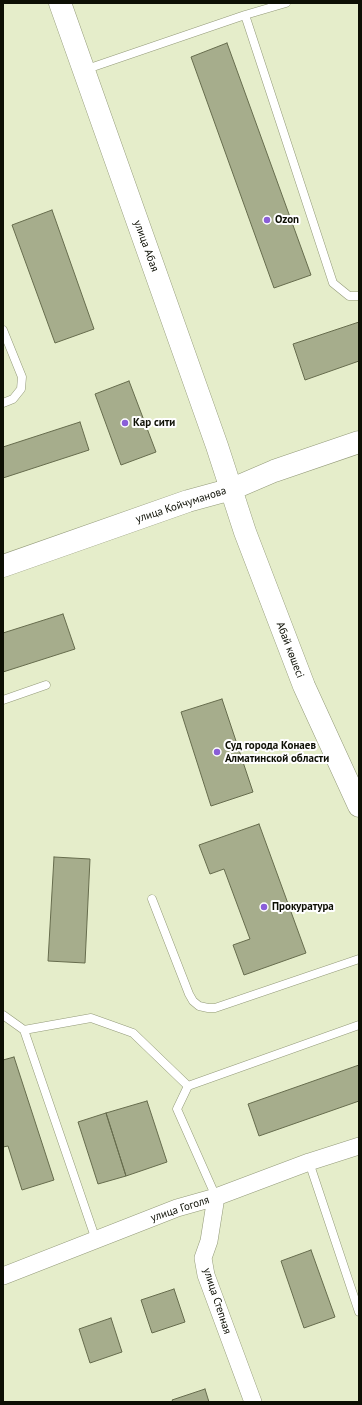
<!DOCTYPE html>
<html>
<head>
<meta charset="utf-8">
<style>
  body { margin:0 }
  #map { position:relative; width:362px; height:1405px; overflow:hidden; background:#e5edca; font-family:"PT Sans",sans-serif }
  canvas { display:block }
  .frame { position:absolute; inset:0; border:4px solid #0d0f04; pointer-events:none }
</style>
</head>
<body>
<div id="map">
<canvas width="362" height="1405"></canvas>
<div class="frame"></div>
</div>
<script>
const context = document.querySelector('canvas').getContext('2d');
context.lineJoin = 'round';
function fill(path, color) {
  context.fillStyle = color;
  context.fill(path, 'evenodd');
}
function poly(rows) {
  const path = new Path2D();
  for (const r of rows) {
    path.moveTo(r[0], r[1]);
    for (let i = 2; i < r.length; i += 2) path.lineTo(r[i], r[i + 1]);
  }
  return path;
}
function stroke(path, color, width, dash) {
  context.strokeStyle = color;
  context.lineWidth = width;
  context.lineCap = dash ? 'butt' : 'round';
  context.setLineDash(dash || []);
  context.stroke(path);
}
function drawText(font, color, halo, rows, align = 'center') {
  context.font = font + ' "PT Sans",sans-serif';
  context.lineWidth = 4;
  context.setLineDash([]);
  context.textBaseline = 'middle';
  context.strokeStyle = halo;
  context.fillStyle = color;
  for (const [text, x, y, turn = 0] of rows) {
    context.save();
    context.translate(x, y);
    context.rotate((+turn || 0) * Math.PI / 180);
    context.textAlign = isNaN(turn) ? turn : align;
    if (halo) context.strokeText(text, 0, 0);
    context.fillText(text, 0, 0);
    context.restore();
  }
}
const building = poly([
  [227,43,311,275,274,288,191,57,227,43],
  [52,210,94,329,55,343,12,225,52,210],
  [359,322,359,361,305,380,293,344,359,322],
  [129,381,156,452,121,465,95,394,129,381],
  [80,422,89,450,3,478,3,447,80,422],
  [63,614,75,649,3,672,3,633,63,614],
  [222,699,253,792,211,806,181,712,222,699],
  [259,824,306,953,244,975,233,945,250,939,224,869,210,874,199,845,259,824],
  [54,857,90,859,85,963,48,961,54,857],
  [14,1057,54,1180,22,1190,8,1146,3,1147,3,1060,14,1057],
  [359,1065,359,1101,259,1136,248,1104,359,1065],
  [147,1101,167,1162,126,1176,106,1113,147,1101],
  [106,1113,126,1176,98,1184,78,1122,106,1113],
  [311,1250,335,1317,304,1328,281,1261,311,1250],
  [174,1289,185,1322,152,1333,141,1300,174,1289],
  [111,1318,122,1352,90,1363,79,1329,111,1318],
  [205,1389,209,1402,173,1402,172,1400,205,1389]
]);
fill(building, '#a6ad8c');
stroke(building, '#666c4d', 1);
const lane = poly([
  [245,15,333,283,349,296,359,296],
  [84,70,245,15,286,3],
  [3,330,22,377,21,389,13,399,3,403],
  [3,700,46,685],
  [152,899,189,994,193,1001,199,1006,208,1008,215,1008,359,959],
  [3,1015,24,1030,96,1240],
  [24,1030,91,1018,133,1033,188,1086],
  [309,1162,359,1312],
  [216,1197,177,1109,188,1086,359,1025]
]);
const street = poly([
  [216,1197,209,1241,203,1258,206,1275,253,1402],
  [3,1276,177,1208,216,1197,309,1162,359,1146]
]);
const secondary = poly([
  [60,3,217,446,245,532,304,686,359,806],
  [3,566,188,501,232,489,274,471,359,442]
]);
stroke(lane, '#939a79', 9);
stroke(street, '#939a79', 18);
stroke(secondary, '#939a79', 23);
stroke(lane, '#fff', 8);
stroke(street, '#fff', 17);
stroke(secondary, '#fff', 22);
for (const [x, y, r, color] of [
  [267,220,4,"#8a5ed8"],
  [125,423,4,"#8a5ed8"],
  [217,752,4,"#8a5ed8"],
  [264,907,4,"#8a5ed8"]
]) {
  const dot = new Path2D();
  dot.arc(x, y, r, 0, 2 * Math.PI);
  context.fillStyle = color;
  context.fill(dot);
  stroke(dot, '#fff', 1.5);
}
drawText('bold 11px', '#0d0f04', '#fff', [
  ["Ozon",275,220],
  ["Кар сити",133,423],
  ["Суд города Конаев",225,746],
  ["Алматинской области",225,759],
  ["Прокуратура",272,907]
], 'left');
drawText('11px', '#0d0f04', '#fff', [
  ["улица Абая",146,246,70],
  ["улица Койчуманова",181,505,-18],
  ["Абай көшесі",290,650,69],
  ["улица Гоголя",180,1209,-18],
  ["улица Степная",217,1301,72]
]);
</script>
</body>
</html>
